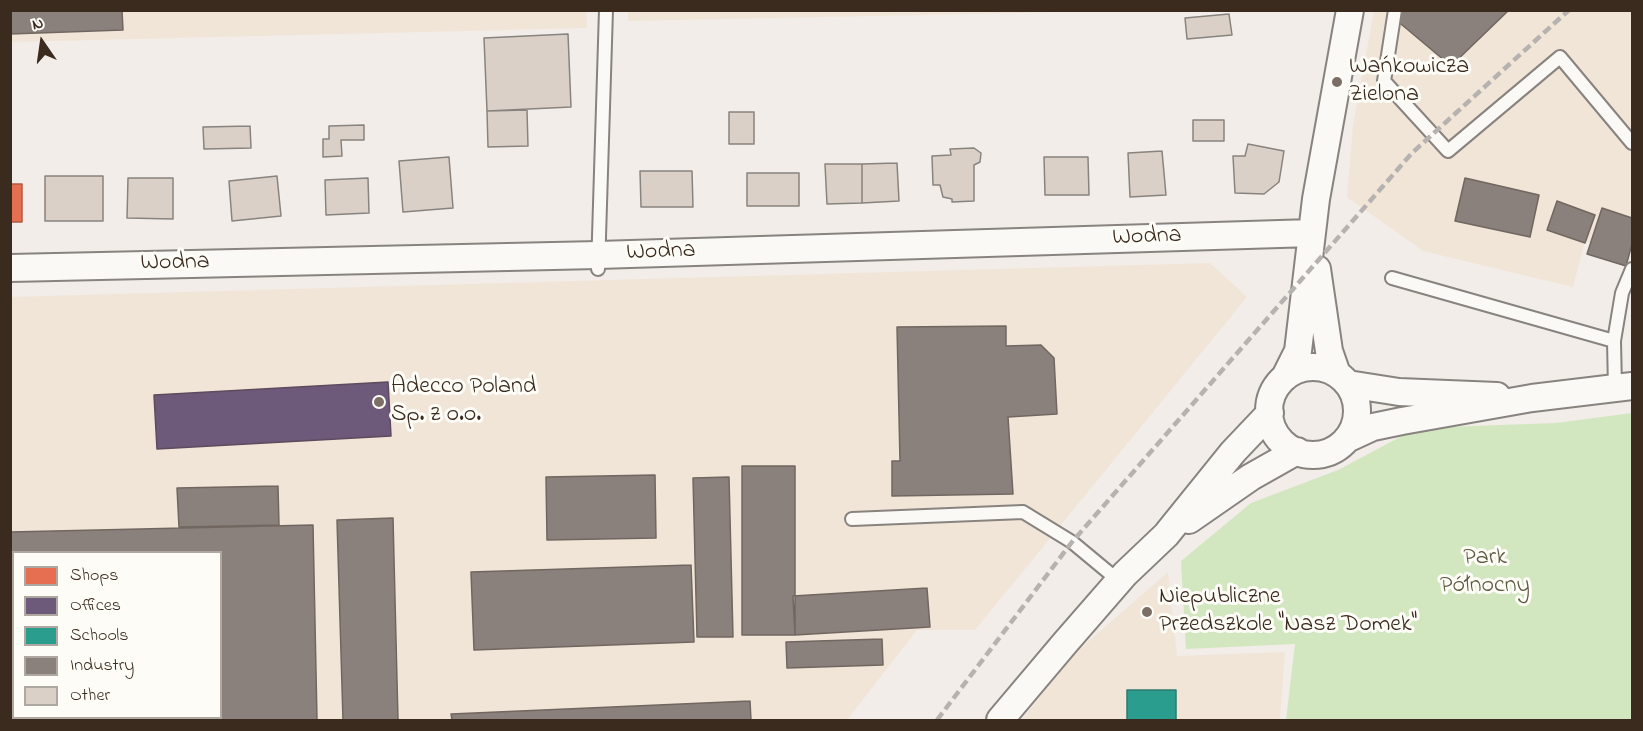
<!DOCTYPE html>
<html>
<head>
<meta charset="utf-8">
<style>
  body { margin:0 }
  #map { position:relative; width:1643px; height:731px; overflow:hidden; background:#f2ede8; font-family:"Indie Flower",sans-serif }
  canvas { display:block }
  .frame { position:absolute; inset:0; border:12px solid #3b2a1e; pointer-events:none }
  .legend { position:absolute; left:12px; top:551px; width:210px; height:168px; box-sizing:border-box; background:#fdfcf7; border:2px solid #afa8a0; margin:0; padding:8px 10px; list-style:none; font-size:18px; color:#3b2a1e }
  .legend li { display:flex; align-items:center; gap:12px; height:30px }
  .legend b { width:30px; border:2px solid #afa8a0 }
  .north { position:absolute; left:12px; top:12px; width:60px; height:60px; -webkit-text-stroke:4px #fdfcf7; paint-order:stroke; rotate:347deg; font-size:16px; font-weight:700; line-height:24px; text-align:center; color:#3b2a1e }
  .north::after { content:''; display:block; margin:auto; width:21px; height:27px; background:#3b2a1e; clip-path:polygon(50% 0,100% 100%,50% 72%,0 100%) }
</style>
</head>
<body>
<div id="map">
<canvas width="1643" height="731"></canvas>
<div class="frame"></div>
<ul class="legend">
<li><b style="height:16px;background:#e76f51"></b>Shops</li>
<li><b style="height:16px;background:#6d597a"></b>Offices</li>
<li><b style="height:16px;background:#2a9d8f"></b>Schools</li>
<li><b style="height:16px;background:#8a817c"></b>Industry</li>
<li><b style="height:16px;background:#dad0c7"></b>Other</li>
</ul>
<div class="north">N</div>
</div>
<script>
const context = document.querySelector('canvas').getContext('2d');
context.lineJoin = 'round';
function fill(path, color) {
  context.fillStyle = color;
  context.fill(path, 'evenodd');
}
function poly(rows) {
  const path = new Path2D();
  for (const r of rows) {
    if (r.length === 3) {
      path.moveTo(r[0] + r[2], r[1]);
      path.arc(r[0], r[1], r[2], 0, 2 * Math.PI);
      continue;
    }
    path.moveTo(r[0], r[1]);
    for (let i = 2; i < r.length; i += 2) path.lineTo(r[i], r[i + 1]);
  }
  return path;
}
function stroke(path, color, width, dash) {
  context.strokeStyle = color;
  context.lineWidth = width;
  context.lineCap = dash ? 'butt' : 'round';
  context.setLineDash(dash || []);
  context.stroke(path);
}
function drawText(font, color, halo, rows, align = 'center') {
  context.font = font + ' "Indie Flower",sans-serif';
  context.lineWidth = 6;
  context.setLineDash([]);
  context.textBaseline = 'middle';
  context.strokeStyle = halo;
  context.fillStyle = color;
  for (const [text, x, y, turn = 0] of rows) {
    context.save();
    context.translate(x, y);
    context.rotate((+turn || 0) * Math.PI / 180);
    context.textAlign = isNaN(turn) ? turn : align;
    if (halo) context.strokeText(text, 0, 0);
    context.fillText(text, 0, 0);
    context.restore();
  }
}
fill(poly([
  [586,10,587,28,11,42,10,11],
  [1164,10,628,21,628,10],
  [1374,11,1632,11,1632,252,1585,241,1573,287,1423,251,1347,197,1353,125],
  [1210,263,1247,297,975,630,917,630,847,720,11,720,10,297],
  [14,552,220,552,220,718,14,718],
  [1168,572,1177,656,1285,652,1280,720,1021,720,1076,652]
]), '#f1e5d8');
fill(poly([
  [1632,413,1632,720,1286,720,1295,644,1186,649,1181,561,1251,503,1338,470,1417,428,1556,423]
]), '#d2e7c0');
const shops = poly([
  [10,184,22,184,22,222,10,222,10,184]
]);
fill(shops, '#e76f51');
stroke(shops, '#b35a42', 1.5);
const offices = poly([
  [388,382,391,436,157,449,154,395,388,382]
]);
fill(offices, '#6d597a');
stroke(offices, '#5e4b5e', 1.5);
const schools = poly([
  [1127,690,1176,690,1176,720,1127,720,1127,690]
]);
fill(schools, '#2a9d8f');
stroke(schools, '#2f7a6d', 1.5);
const industry = poly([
  [10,10,122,10,123,30,10,34,10,10],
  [1397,10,1509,10,1451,66,1395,19,1397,10],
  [1465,178,1539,195,1530,237,1455,221,1465,178],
  [1557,201,1595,215,1585,243,1547,230,1557,201],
  [1602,208,1632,218,1632,244,1626,266,1587,254,1602,208],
  [1006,326,1006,346,1041,345,1054,358,1057,414,1008,417,1013,494,892,496,892,461,900,461,897,327,1006,326],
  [742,466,795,466,795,635,742,635,742,466],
  [655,475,656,538,547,540,546,477,655,475],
  [729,477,733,637,697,637,693,478,729,477],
  [278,486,279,525,179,527,177,488,278,486],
  [393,518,398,720,343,720,337,520,393,518],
  [313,525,317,720,10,720,10,532,313,525],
  [14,552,220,552,220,718,14,718,14,552],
  [691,565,694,642,474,650,471,572,691,565],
  [927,588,930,627,795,635,793,596,927,588],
  [882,639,883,665,787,668,786,642,882,639],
  [750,701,751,720,452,720,451,714,750,701]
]);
fill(industry, '#8a817c');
stroke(industry, '#726760', 1.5);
const building = poly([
  [1229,14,1232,35,1187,39,1185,18,1229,14],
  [568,34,571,107,487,111,484,38,568,34],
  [527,110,528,146,488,147,487,111,527,110],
  [729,112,754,112,754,144,729,144,729,112],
  [1193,120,1224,120,1224,141,1193,141,1193,120],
  [364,125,364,140,341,140,342,156,323,157,323,139,329,139,329,126,364,125],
  [250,126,251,148,204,149,203,127,250,126],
  [1248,144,1284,151,1279,182,1264,194,1235,193,1233,156,1245,156,1248,144],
  [950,149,974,148,981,153,980,162,974,165,974,201,952,202,952,199,943,197,940,185,933,185,932,156,951,155,950,149],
  [1162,151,1166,195,1130,197,1128,153,1162,151],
  [449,157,453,208,403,212,399,161,449,157],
  [1044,157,1088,157,1089,195,1045,195,1044,157],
  [897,163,899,201,862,203,862,164,897,163],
  [825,164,862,164,862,203,827,204,825,164],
  [640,171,692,171,693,207,641,207,640,171],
  [747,173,799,173,799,206,747,206,747,173],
  [45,176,103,176,103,221,45,221,45,176],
  [277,176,281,216,232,221,229,181,277,176],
  [128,178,173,178,173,219,127,218,128,178],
  [368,178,369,213,326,215,325,180,368,178]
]);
fill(building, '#dad0c7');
stroke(building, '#88837e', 1.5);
const service = poly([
  [1395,10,1384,81,1448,151,1560,57,1632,143],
  [598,269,606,10],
  [1392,278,1614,341],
  [1615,388,1614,341,1622,293,1632,269],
  [852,519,1023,512,1072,542,1119,581]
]);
const minor = poly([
  [10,268,598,255,1312,233],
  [1317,269,1329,351,1337,374],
  [1313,411,44],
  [1285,377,1298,351,1316,199,1350,10],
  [1348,384,1399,392,1497,396],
  [1347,439,1373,427,1402,421,1532,398,1632,386],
  [1189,520,1251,477,1297,451],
  [1000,720,1065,643,1125,574,1166,535,1233,452,1270,413]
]);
stroke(service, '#88837e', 16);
stroke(minor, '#88837e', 30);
stroke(service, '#faf9f6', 12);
stroke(minor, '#faf9f6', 26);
stroke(poly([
  [937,720,1072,542,1412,153,1569,10]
]), '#b5b2af', 4.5, [9, 4.5]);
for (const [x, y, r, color] of [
  [1337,82,6,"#7b6e65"],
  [379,402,6,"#7b6e65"],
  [1147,612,6,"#7b6e65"]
]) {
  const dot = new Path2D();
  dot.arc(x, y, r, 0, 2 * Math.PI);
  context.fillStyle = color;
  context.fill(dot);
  stroke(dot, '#fdfcf7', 2);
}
drawText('24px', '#3b2a1e', '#fdfcf7', [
  ["Wańkowicza",1349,68],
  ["Zielona",1349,96],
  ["Adecco Poland",391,388],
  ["Sp. z o.o.",391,416],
  ["Niepubliczne",1159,598],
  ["Przedszkole \"Nasz Domek\"",1159,626]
], 'left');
drawText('24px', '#3b2a1e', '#fdfcf7', [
  ["Wodna",1147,238,-2],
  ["Wodna",661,253,-2],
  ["Wodna",175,264,-1]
]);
drawText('24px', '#5a583e', '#fdfcf7', [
  ["Park",1485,559],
  ["Północny",1485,587]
]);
</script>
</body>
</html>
